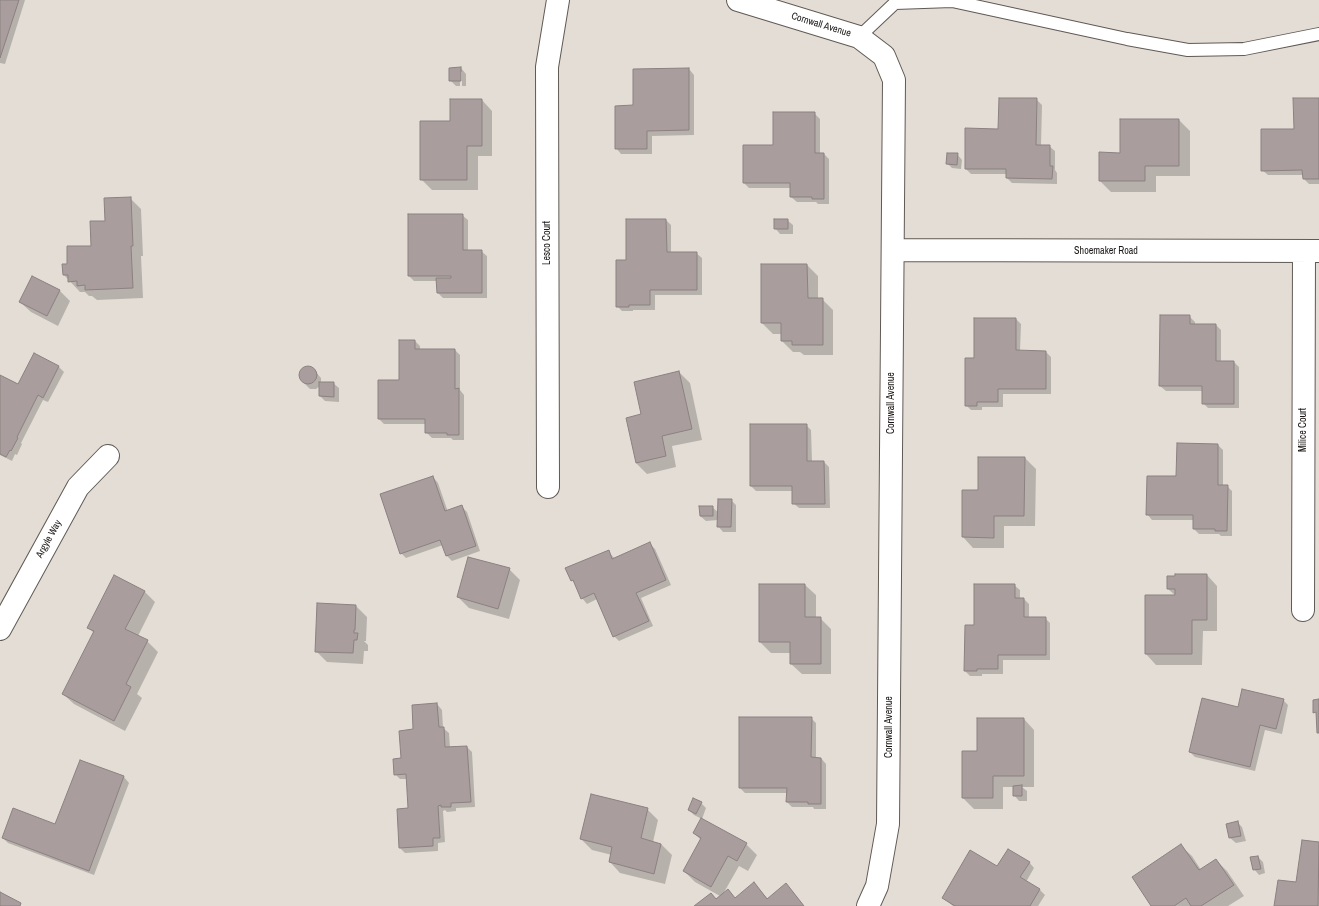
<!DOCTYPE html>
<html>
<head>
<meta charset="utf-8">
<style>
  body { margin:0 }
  canvas { display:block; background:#e4ddd6 }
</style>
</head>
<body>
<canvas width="1319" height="906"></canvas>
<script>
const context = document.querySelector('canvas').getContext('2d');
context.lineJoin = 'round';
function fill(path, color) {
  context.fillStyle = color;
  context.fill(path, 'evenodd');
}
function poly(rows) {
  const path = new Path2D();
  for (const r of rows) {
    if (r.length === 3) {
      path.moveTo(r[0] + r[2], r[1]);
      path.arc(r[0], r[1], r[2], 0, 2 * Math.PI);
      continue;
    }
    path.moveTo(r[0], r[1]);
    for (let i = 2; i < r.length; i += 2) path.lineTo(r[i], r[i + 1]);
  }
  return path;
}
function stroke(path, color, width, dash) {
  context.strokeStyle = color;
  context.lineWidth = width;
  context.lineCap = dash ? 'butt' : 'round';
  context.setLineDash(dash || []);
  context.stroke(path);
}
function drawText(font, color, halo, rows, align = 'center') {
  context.font = font + ' "Archivo Narrow",sans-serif';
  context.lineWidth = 3;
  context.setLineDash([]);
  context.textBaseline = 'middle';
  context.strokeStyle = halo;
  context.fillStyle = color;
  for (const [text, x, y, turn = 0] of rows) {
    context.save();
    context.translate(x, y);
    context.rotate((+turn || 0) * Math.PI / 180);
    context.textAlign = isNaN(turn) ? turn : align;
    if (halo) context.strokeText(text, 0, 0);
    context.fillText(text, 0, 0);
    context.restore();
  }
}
fill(poly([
  [0,0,25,0,5,64,0,63,0,64],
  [461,68,466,74,466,86,462,86,462,72,460,72,460,86,456,86,450,80],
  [689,69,694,75,694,135,652,136,652,154,621,154,616,148,634,106,634,70],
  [1036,99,1042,105,1041,146,1049,146,1055,151,1055,170,1057,173,1057,184,1012,183,1007,178,1007,174,971,174,966,169,999,130],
  [1319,99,1319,184,1309,184,1304,179,1303,175,1268,175,1262,170],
  [482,100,492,111,492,156,478,156,478,190,432,190,421,179,451,122],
  [814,113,820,119,820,154,824,154,829,159,829,204,818,204,816,202,797,202,791,197,791,188,749,188,744,183,774,146],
  [1179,120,1190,131,1190,176,1156,176,1156,192,1111,192,1100,181,1121,154],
  [957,154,962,160,961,169,952,168,947,163],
  [130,198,141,209,143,256,141,256,143,298,97,300,92,296,89,296,85,292,80,292,64,275,68,265,92,246,106,222],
  [462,215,468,220,468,251,481,251,487,256,487,298,443,298,438,293,437,281,414,281,409,276],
  [666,220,671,225,671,253,696,253,702,258,702,295,655,295,655,310,633,310,633,311,622,311,617,306,627,261],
  [787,220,793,225,793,234,780,234,775,228],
  [807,265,818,276,818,299,822,299,833,310,833,355,804,355,800,352,793,352,782,341,782,334,773,334,762,323],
  [60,291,70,301,58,326,31,312,20,302],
  [1189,316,1195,322,1195,325,1216,325,1221,330,1221,362,1234,362,1239,367,1239,408,1208,408,1203,403,1203,391,1166,391,1160,386],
  [1016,319,1021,324,1020,351,1046,352,1051,357,1051,394,1003,394,1003,407,982,407,982,410,971,410,966,405,975,359],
  [415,341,420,346,420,350,455,350,460,355,460,390,464,395,464,440,453,440,451,438,432,438,426,432,426,424,384,424,379,419,379,381,400,381],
  [34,354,59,367,64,372,48,402,43,400,21,443,22,444,17,455,15,454,12,461,0,455,0,376,18,386],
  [304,367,311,367,321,378,321,383,333,383,339,388,339,402,325,401,320,396,320,386,316,389,310,389,300,379,300,371],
  [679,372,690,383,702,440,672,446,676,467,647,474,636,463],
  [806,425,811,430,812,462,824,462,829,467,830,508,799,508,793,503,793,491,756,491,751,486],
  [1218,445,1223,450,1223,486,1227,486,1232,491,1232,536,1221,536,1219,534,1199,534,1194,529,1194,520,1152,520,1147,514,1177,477],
  [1025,458,1036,469,1035,526,1004,526,1004,548,973,548,963,537,979,491],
  [433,477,438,483,448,512,462,507,467,512,480,551,452,561,447,556,443,545,406,558,401,553],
  [731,500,736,505,736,532,723,532,718,526,718,520,706,521,700,516,712,507,719,513],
  [650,544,655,549,671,585,641,598,653,626,619,641,614,636,597,599,587,604,582,598,575,584,572,580,608,551,615,559],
  [509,569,520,580,509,619,469,608,458,597],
  [1207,575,1217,586,1217,631,1203,631,1202,665,1156,665,1146,654,1176,596,1168,589],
  [760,585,805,585,816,595,816,618,820,618,831,629,831,674,802,674,791,664,791,653,771,653,760,642],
  [1014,585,1020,590,1020,599,1024,599,1029,604,1029,618,1045,618,1050,623,1050,660,1003,660,1003,674,982,674,982,676,970,676,965,671,975,626],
  [144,591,155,602,138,636,147,641,158,652,137,694,142,698,125,731,74,704,63,694,94,633,88,628],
  [318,604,356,606,367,617,366,641,364,641,368,645,368,651,364,651,363,664,327,662,316,651],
  [1283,700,1288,705,1282,734,1265,730,1255,771,1195,757,1190,752,1238,708],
  [437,704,442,710,443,728,449,733,450,748,467,747,472,752,475,807,456,808,456,811,447,812,445,810,443,811,445,842,438,843,438,851,405,853,400,848,409,809,407,779,400,779,395,774,414,730],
  [811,718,816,723,816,758,821,758,826,764,826,809,814,809,813,807,792,807,787,802,787,793,745,793,740,788],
  [1024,719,1034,730,1034,787,1022,787,1027,791,1027,801,1019,801,1014,795,1014,787,1003,787,1003,809,974,809,963,798,978,752],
  [80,761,124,777,129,783,94,875,8,843,3,838,56,825],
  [701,803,706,808,702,819,746,844,757,855,748,871,739,866,723,894,735,899,754,883,768,899,791,890,804,906,696,906,711,894,716,899,720,896,695,882,684,871,701,840,694,833,702,819,694,815,689,810],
  [647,809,658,820,653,842,661,844,672,855,665,884,620,873,610,862,612,855,592,850,581,839],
  [1237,822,1242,827,1246,841,1236,843,1230,838,1227,824],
  [1302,841,1319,843,1319,906,1275,906,1297,883],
  [1181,846,1192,856,1201,870,1216,860,1227,871,1244,896,1228,906,1152,906],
  [1258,857,1263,862,1265,873,1259,875,1254,869],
  [1029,862,1034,868,1026,882,1040,890,1045,895,1038,906,953,906,943,898,998,867]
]), '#0003');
const building = poly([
  [0,0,19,0,0,58,0,0],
  [461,67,461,81,449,81,449,68,461,67],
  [689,68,689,130,647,131,647,149,615,149,615,106,633,105,633,69,689,68],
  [999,98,1037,98,1036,145,1050,145,1050,166,1053,166,1052,179,1006,178,1006,169,965,169,965,128,998,129,999,98],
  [1293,98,1319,98,1319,179,1303,179,1302,170,1261,171,1261,129,1294,129,1293,98],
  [450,99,482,99,482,146,467,146,467,180,420,180,420,121,450,121,450,99],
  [773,112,815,112,815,153,824,153,824,199,812,199,812,197,790,197,790,183,743,183,743,145,773,145,773,112],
  [1120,119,1179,119,1179,166,1145,166,1145,181,1099,181,1099,152,1120,153,1120,119],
  [947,153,958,153,957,165,946,164,947,153],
  [131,197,133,246,131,246,133,288,85,290,85,285,77,286,77,281,68,282,68,275,63,275,62,264,67,264,67,246,91,246,90,221,105,221,104,198,131,197],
  [408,214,463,214,463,250,482,250,482,293,437,293,436,278,451,278,451,276,408,276,408,214],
  [626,219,666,219,667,252,697,252,697,290,650,290,650,305,629,305,629,307,616,307,616,260,626,260,626,219],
  [774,219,788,219,788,229,774,229,774,219],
  [761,264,807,264,808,298,823,298,823,345,792,345,792,341,781,341,781,323,761,323,761,264],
  [32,276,60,290,47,316,19,302,32,276],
  [1160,315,1190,315,1190,324,1216,324,1216,361,1234,361,1234,404,1202,404,1202,386,1159,386,1160,315],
  [974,318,1016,318,1016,350,1046,351,1046,389,998,389,998,402,977,402,977,406,965,406,965,358,974,358,974,318],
  [399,340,415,340,415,349,455,349,455,389,459,388,459,435,447,435,447,433,425,433,425,419,378,419,378,380,399,380,399,340],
  [34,353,59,366,43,398,38,395,17,437,18,438,11,451,10,450,6,457,0,454,0,375,18,384,34,353],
  [308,375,9],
  [679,371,692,429,662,436,666,456,636,463,626,418,641,414,634,382,679,371],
  [319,382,334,382,334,397,319,396,319,382],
  [750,424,807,424,807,461,824,461,825,504,792,504,792,486,750,486,750,424],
  [1177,443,1218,444,1218,485,1228,485,1227,531,1215,531,1215,529,1193,529,1193,515,1146,515,1147,476,1176,476,1177,443],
  [978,457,1025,457,1024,516,994,516,994,538,962,537,962,490,978,490,978,457],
  [433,476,445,511,462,505,476,546,446,556,440,540,400,554,380,494,433,476],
  [718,499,732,499,731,527,717,527,718,499],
  [699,506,713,506,713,516,700,516,699,506],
  [650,542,666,580,636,593,649,621,613,637,594,593,581,599,573,580,571,581,565,568,609,550,612,559,650,542],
  [468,557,510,568,498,609,457,597,468,557],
  [1175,574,1207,574,1207,620,1192,620,1192,654,1145,654,1145,595,1175,595,1175,589,1167,589,1167,576,1175,576,1175,574],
  [114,575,145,591,125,629,148,640,126,684,131,687,114,721,62,694,94,631,87,628,114,575],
  [759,584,805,584,805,617,821,617,821,664,790,664,790,642,759,642,759,584],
  [974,584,1015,584,1015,598,1024,598,1024,617,1046,617,1046,655,998,655,998,669,977,669,977,671,964,671,965,625,974,625,974,584],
  [317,603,356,605,355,630,354,630,354,633,358,633,357,640,354,640,353,653,315,652,317,603],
  [1242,689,1284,699,1276,729,1260,725,1250,767,1189,752,1202,698,1238,707,1242,689],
  [1319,699,1319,733,1317,733,1316,712,1313,713,1313,700,1319,699],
  [437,703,439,727,444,727,445,747,467,746,471,802,451,803,451,807,441,807,441,805,438,806,440,838,433,838,433,846,399,848,397,809,408,808,406,774,394,775,393,759,401,758,399,731,413,729,412,705,437,703],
  [739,717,812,717,811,757,821,758,821,804,808,804,808,802,786,802,787,788,739,788,739,717],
  [977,718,1024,718,1024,776,993,776,993,798,962,798,962,751,977,751,977,718],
  [80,760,124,776,89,871,2,838,13,808,55,824,80,760],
  [1022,785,1022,796,1013,796,1013,786,1022,785],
  [591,794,648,808,641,838,661,844,654,874,609,862,612,847,580,839,591,794],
  [693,798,702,802,696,814,688,810,693,798],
  [701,818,747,843,737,861,728,856,711,887,683,871,701,838,693,833,701,818],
  [1238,821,1241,836,1229,838,1226,824,1238,821],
  [1302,840,1319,842,1318,906,1274,906,1278,880,1296,882,1302,840],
  [1181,844,1199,870,1216,859,1234,885,1201,906,1191,906,1186,898,1174,906,1151,906,1132,877,1181,844],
  [1008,849,1030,862,1020,877,1040,889,1030,906,955,906,942,898,970,850,997,866,1008,849],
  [1258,856,1261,869,1253,870,1250,857,1258,856],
  [754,882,767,899,786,883,804,906,694,906,711,893,716,899,728,889,735,898,754,882],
  [0,892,21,903,20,906,0,906,0,892]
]);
fill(building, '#a99e9d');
stroke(building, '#8b8180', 1);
const lane = poly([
  [859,37,895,3,952,1,1127,39,1188,50,1244,49,1319,34]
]);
const street = poly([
  [738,0,859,37,884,56,894,80,888,824,877,886,868,906],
  [893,250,1319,251],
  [548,487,547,67,558,0],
  [1303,610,1304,251],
  [0,629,78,487,108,456]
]);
stroke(lane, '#605a54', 14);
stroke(street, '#605a54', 24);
stroke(lane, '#fff', 12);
stroke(street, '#fff', 22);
drawText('10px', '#1a1715', '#fff', [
  ["Cornwall Avenue",821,25,17],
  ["Lesco Court",547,243,-90],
  ["Shoemaker Road",1106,251],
  ["Cornwall Avenue",891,403,-90],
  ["Milice Court",1303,430,-90],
  ["Argyle Way",49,539,-61],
  ["Cornwall Avenue",889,727,-90]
]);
</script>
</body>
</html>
